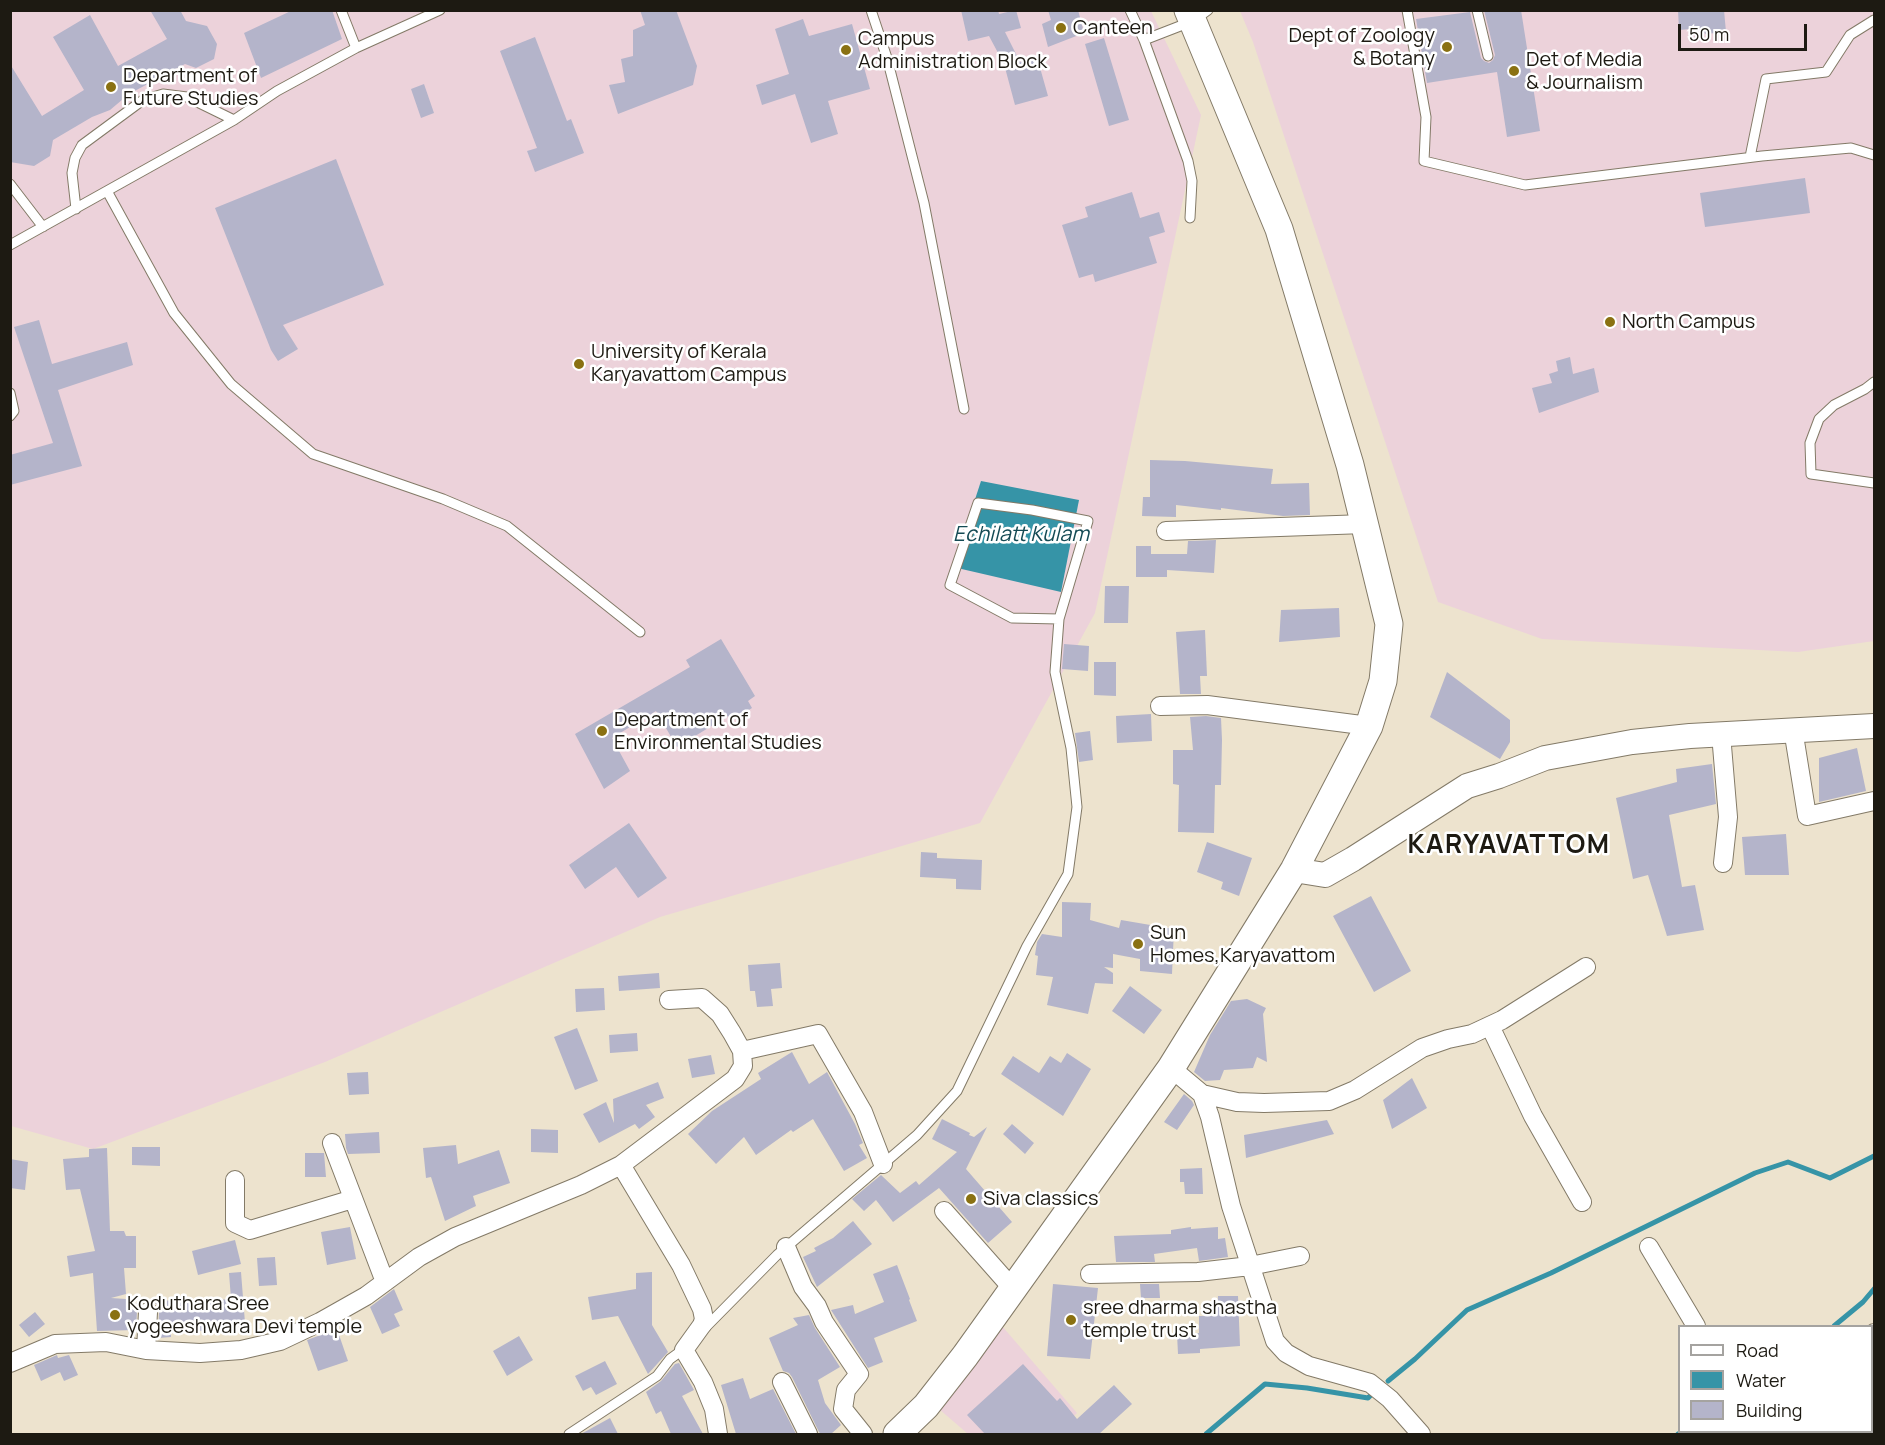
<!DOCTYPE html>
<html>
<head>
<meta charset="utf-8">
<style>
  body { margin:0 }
  #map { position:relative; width:1885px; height:1445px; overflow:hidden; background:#ede3ce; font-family:Manrope,sans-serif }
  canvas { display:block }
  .frame { position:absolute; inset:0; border:12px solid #1d1a12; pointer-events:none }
  .legend { position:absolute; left:1678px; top:1325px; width:195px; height:108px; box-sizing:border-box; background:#fff; border:2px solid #a5a3a0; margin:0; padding:8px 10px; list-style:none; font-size:18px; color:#1d1a12 }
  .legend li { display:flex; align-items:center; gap:12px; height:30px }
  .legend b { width:30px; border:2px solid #a5a3a0 }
  .scale { position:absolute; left:1678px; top:24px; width:129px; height:27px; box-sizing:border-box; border:3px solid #1d1a12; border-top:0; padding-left:8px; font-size:18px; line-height:21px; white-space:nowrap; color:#1d1a12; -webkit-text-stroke:4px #fff; paint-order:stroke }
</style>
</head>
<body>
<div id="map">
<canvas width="1885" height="1445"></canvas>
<div class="frame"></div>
<ul class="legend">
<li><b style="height:8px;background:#fff"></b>Road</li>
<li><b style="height:16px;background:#3694a7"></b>Water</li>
<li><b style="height:16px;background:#b4b4ca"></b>Building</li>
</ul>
<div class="scale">50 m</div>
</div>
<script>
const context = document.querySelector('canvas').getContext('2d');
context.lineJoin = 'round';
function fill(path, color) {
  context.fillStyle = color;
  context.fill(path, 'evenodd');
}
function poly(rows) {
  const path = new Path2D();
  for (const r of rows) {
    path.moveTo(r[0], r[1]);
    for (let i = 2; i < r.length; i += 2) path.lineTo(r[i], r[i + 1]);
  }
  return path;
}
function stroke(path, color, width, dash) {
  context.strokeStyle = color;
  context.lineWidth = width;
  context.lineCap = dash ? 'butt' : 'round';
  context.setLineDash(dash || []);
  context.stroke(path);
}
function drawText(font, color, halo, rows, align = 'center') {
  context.font = font + ' Manrope,sans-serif';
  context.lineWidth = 5;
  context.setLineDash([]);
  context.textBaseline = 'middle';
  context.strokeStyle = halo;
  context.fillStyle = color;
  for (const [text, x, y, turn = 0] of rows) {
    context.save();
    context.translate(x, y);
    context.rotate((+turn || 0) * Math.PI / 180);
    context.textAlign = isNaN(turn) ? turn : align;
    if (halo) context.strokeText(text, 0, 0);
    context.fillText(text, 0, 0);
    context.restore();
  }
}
fill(poly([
  [10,11,1151,11,1201,115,1095,613,980,823,660,917,325,1062,93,1149,11,1126],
  [1240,11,1874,11,1874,641,1798,652,1542,639,1438,602,1253,42],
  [1002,1326,1077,1413,1056,1434,968,1434,939,1409]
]), '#ecd2da');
fill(poly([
  [981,481,1079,500,1061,592,953,567]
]), '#3694a7');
stroke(poly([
  [1834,1326,1863,1302,1874,1289],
  [1388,1381,1415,1359,1467,1310,1551,1273,1755,1173,1788,1162,1830,1178,1874,1156],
  [1206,1434,1265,1384,1307,1388,1368,1398,1371,1395],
  [1678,1434,1682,1432]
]), '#3694a7', 5);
fill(poly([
  [150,10,180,10,186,21,207,26,217,44,214,59,196,68,185,64,129,94,110,110,92,117,53,140,50,156,34,166,10,162,10,64,42,116,84,90,53,37,90,15,118,66,167,39],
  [293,10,332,10,342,39,261,78,244,33],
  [640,10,676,10,697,66,693,85,618,114,609,85,625,82,621,59,633,56,633,30,645,25],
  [961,10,998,10,999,14,1016,10,1021,28,1005,32,1020,62,1037,57,1048,96,1015,105,1004,64,989,36,968,41],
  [1048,10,1078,10,1084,33,1048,47,1042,24,1051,20],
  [1484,10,1521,10,1540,131,1507,137,1497,72,1427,83,1416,19,1470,12,1481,58,1484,61,1489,63,1493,60,1495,55],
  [1678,10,1724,10,1726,32,1705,34,1703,28,1679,30],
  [803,19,809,36,852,24,870,89,828,101,838,134,811,143,795,94,762,105,756,85,789,74,775,29],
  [535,37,567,121,571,119,584,153,535,172,527,151,537,148,500,51],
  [1104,38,1129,120,1109,126,1085,44],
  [424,84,434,113,421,118,411,89],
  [336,159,384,285,283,325,298,349,278,361,271,350,215,208],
  [1805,178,1810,213,1705,227,1700,193],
  [1132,192,1140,218,1159,212,1165,232,1149,237,1157,263,1095,282,1093,274,1079,278,1062,225,1088,217,1085,207],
  [39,320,52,364,127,342,133,365,58,390,82,466,10,485,10,455,53,443,14,327],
  [1570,357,1573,374,1594,368,1599,392,1539,413,1532,388,1552,383,1549,374,1558,371,1556,361],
  [1150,460,1185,461,1273,469,1271,484,1309,483,1310,515,1283,516,1221,508,1221,510,1176,505,1176,517,1142,516,1143,497,1150,497],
  [1216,540,1214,573,1167,570,1167,577,1136,577,1136,546,1151,546,1151,554,1187,554,1188,541],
  [1105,586,1129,586,1128,623,1104,623],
  [1339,608,1340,637,1279,642,1281,610],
  [1205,630,1207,676,1200,676,1201,694,1180,694,1176,632],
  [721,639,755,696,748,701,752,708,731,721,728,716,677,747,656,711,612,738,630,771,604,789,575,734,690,667,686,660],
  [1064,644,1089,646,1088,671,1062,669],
  [1094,662,1116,662,1116,696,1094,695],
  [1447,672,1510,720,1510,742,1500,759,1430,717],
  [1151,714,1152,741,1117,743,1116,716],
  [1206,716,1221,718,1222,740,1221,785,1215,785,1214,833,1178,832,1179,785,1173,784,1173,750,1193,750,1190,717],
  [1090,731,1093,760,1079,762,1075,733],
  [1857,748,1866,791,1819,802,1819,758],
  [1712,764,1716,804,1669,815,1682,887,1695,885,1704,930,1667,936,1648,875,1633,879,1616,798,1677,782,1676,769],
  [629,823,667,878,638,898,616,867,585,889,569,865],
  [1786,834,1789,875,1745,875,1742,837],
  [1207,842,1252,858,1239,896,1221,889,1223,882,1197,872],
  [921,852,937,853,937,858,982,860,981,890,956,889,956,879,920,877],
  [1371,896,1411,971,1374,992,1333,916],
  [1062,902,1091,903,1090,920,1119,928,1121,920,1174,929,1172,974,1140,971,1140,959,1113,954,1113,968,1104,967,1113,973,1113,984,1095,983,1088,1014,1047,1005,1053,977,1036,975,1038,956,1035,955,1037,942,1042,934,1062,937],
  [780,963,782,988,771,989,773,1006,757,1007,755,991,750,991,748,965],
  [659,973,660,988,619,991,618,976],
  [1130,986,1162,1010,1144,1034,1112,1011],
  [604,988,605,1010,576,1012,575,989],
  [1247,999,1266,1008,1263,1014,1267,1062,1257,1057,1253,1068,1224,1070,1220,1080,1205,1081,1194,1072,1210,1035,1231,1001],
  [577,1028,598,1081,575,1090,554,1037],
  [637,1033,638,1051,610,1053,609,1035],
  [792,1052,809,1084,827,1072,855,1124,863,1143,859,1145,867,1158,844,1171,813,1119,793,1132,791,1130,756,1155,744,1137,716,1164,688,1134,712,1111,761,1079,758,1073],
  [1067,1053,1091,1069,1063,1116,1001,1074,1013,1056,1039,1073,1050,1056,1061,1063],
  [711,1055,715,1074,692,1078,688,1059],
  [368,1072,369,1094,349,1095,347,1073],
  [1412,1078,1427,1108,1392,1129,1383,1100],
  [658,1082,664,1098,646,1105,655,1117,639,1129,635,1124,599,1143,583,1114,606,1102,614,1123,613,1099],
  [1184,1094,1192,1101,1194,1105,1177,1130,1164,1122],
  [942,1119,970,1133,969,1135,974,1137,987,1127,966,1169,1012,1222,988,1243,939,1188,893,1222,876,1200,864,1211,852,1199,881,1175,900,1193,916,1181,919,1185,957,1152,932,1139],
  [1327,1120,1334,1134,1246,1158,1244,1135],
  [1012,1124,1034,1143,1025,1154,1003,1134],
  [531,1129,558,1130,558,1153,531,1152],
  [379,1132,380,1153,348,1154,346,1148,345,1134],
  [456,1145,458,1164,499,1150,510,1183,473,1196,476,1206,445,1221,431,1177,426,1178,423,1148],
  [132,1147,160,1147,160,1166,132,1165],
  [107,1148,110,1231,124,1231,126,1236,136,1236,136,1268,124,1268,126,1294,111,1298,126,1299,126,1304,142,1303,137,1311,136,1330,97,1331,93,1273,70,1277,67,1256,95,1251,80,1189,66,1190,63,1159,89,1157,89,1149],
  [305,1153,324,1153,326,1177,305,1177],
  [10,1159,28,1162,25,1190,10,1188],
  [1202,1168,1203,1194,1185,1194,1184,1182,1180,1182,1180,1169],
  [853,1221,872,1244,817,1287,803,1257,816,1251,814,1248,833,1238],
  [350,1227,356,1259,327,1265,321,1232],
  [1191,1227,1191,1229,1218,1227,1218,1239,1225,1238,1228,1257,1199,1261,1197,1248,1154,1254,1155,1262,1116,1262,1114,1236,1171,1234,1171,1230],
  [235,1240,241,1264,198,1275,192,1251],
  [275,1257,277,1285,259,1286,257,1258],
  [897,1265,910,1299,909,1300,917,1321,874,1338,883,1362,868,1368,831,1310,853,1305,855,1314,884,1302,873,1274],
  [241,1272,245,1323,206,1327,206,1331,171,1330,171,1337,158,1338,159,1312,158,1306,152,1300,216,1302,216,1300,231,1299,229,1273],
  [652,1272,652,1325,668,1352,648,1374,618,1316,592,1320,588,1297,636,1289,636,1273],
  [1053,1284,1098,1288,1090,1359,1047,1356],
  [1140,1284,1159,1284,1160,1298,1141,1298],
  [394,1289,403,1310,394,1314,400,1326,382,1334,370,1307],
  [1218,1296,1238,1296,1240,1346,1200,1349,1200,1353,1178,1354,1177,1334,1199,1333,1199,1316,1217,1316],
  [35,1312,45,1324,29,1337,19,1325],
  [809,1315,815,1328,840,1367,818,1380,825,1403,841,1425,831,1434,821,1434,819,1432,792,1377,789,1373,783,1371,769,1338,798,1325,793,1318],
  [337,1329,348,1361,318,1371,307,1340],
  [519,1336,533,1360,507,1376,493,1351],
  [57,1355,58,1358,69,1355,78,1375,64,1381,60,1372,41,1381,34,1365],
  [605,1361,617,1384,596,1395,591,1387,583,1391,575,1376],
  [679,1363,694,1390,682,1396,703,1434,671,1434,661,1411,656,1414,646,1392,661,1381,675,1364],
  [1023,1364,1057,1401,1060,1398,1077,1419,1114,1385,1132,1404,1099,1434,985,1434,967,1415],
  [743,1378,750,1399,773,1389,796,1434,736,1434,721,1385],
  [610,1418,618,1434,581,1434]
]), '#b4b4ca');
const lane = poly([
  [341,10,356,48],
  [871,10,887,58,924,203,964,409],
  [1130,10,1144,40,1188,161,1192,181,1190,218],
  [1407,10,1426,117,1424,161,1525,185,1762,156,1851,148,1874,155],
  [1477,10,1488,56],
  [1144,40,1193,21,1208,10],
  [1750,157,1766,79,1826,72,1850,35,1874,20],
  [10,184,43,227],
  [107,191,174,313,231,384,313,454,443,499,507,526,640,632],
  [76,209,72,173,75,158,82,145,143,100,163,94,187,97,234,120],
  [10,245,234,120,277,91,356,48,440,10],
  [1874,382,1865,389,1834,405,1819,419,1810,443,1811,474,1874,483],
  [10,393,14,411,10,416],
  [705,1328,777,1255,917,1135,957,1091,1027,946,1068,874,1077,807,1071,748,1055,672,1059,619,1088,521,1032,510,978,503,950,585,1012,618,1059,619],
  [569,1434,657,1376,670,1359,684,1349]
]);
const street = poly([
  [1166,531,1365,524],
  [1160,706,1207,705,1369,726],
  [1793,729,1807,816,1874,801],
  [1721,734,1728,817,1723,863],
  [1490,1026,1533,1116,1582,1202],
  [742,1051,818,1034,863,1112,883,1164],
  [1171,1068,1202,1094,1210,1117,1231,1206,1275,1341,1286,1353,1309,1366,1370,1383,1390,1399,1421,1434],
  [1202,1094,1237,1102,1264,1103,1329,1101,1355,1090,1422,1048,1448,1039,1472,1034,1502,1020,1586,967],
  [332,1143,385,1282],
  [621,1165,735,1079,743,1066,742,1051,732,1033,720,1014,702,998,669,1000],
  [235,1180,235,1223,250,1230,353,1199],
  [944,1211,1013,1289],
  [786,1247,803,1287,817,1306,824,1322,859,1374,846,1390,843,1409,863,1434],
  [1649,1247,1696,1326],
  [1090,1274,1198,1272,1250,1266,1300,1256],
  [1872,1335,1874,1333],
  [146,1350,148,1312],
  [10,1363,55,1344,106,1342,146,1350,200,1353,241,1350,280,1341,320,1322,366,1296,419,1257,455,1237,581,1185,621,1165,681,1265,702,1309,704,1319,702,1325,684,1350,703,1382,714,1409,718,1434],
  [782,1382,808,1434],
  [1728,1434,1732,1432]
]);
const secondary = poly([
  [1294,870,1325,875,1353,859,1467,786,1499,776,1545,758,1632,742,1690,736,1874,726]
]);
const primary = poly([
  [897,1434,926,1406,965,1356,1171,1068,1294,870,1369,726,1383,681,1389,624,1350,465,1279,229,1188,10]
]);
stroke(lane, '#837a67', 11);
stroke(street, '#837a67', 20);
stroke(secondary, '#837a67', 26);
stroke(primary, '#837a67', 29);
stroke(lane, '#fff', 9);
stroke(street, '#fff', 18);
stroke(secondary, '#fff', 24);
stroke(primary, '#fff', 27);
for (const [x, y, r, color] of [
  [1061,28,6,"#8a7112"],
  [1447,47,6,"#8a7112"],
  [846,50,6,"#8a7112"],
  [1514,71,6,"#8a7112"],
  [111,87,6,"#8a7112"],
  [1610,322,6,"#8a7112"],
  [579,364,6,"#8a7112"],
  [602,731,6,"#8a7112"],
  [1138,944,6,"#8a7112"],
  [971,1199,6,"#8a7112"],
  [115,1315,6,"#8a7112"],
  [1071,1320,6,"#8a7112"]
]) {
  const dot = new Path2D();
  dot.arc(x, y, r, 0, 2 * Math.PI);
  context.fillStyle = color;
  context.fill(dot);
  stroke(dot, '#fff', 2);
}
drawText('20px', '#1d1a12', '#fff', [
  ["Canteen",1073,28],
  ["Dept of Zoology",1435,36,"right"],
  ["& Botany",1435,59,"right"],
  ["Campus",858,39],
  ["Administration Block",858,62],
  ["Det of Media",1526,60],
  ["& Journalism",1526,83],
  ["Department of",123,76],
  ["Future Studies",123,99],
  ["North Campus",1622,322],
  ["University of Kerala",591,352],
  ["Karyavattom Campus",591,375],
  ["Department of",614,720],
  ["Environmental Studies",614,743],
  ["Sun",1150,933],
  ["Homes,Karyavattom",1150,956],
  ["Siva classics",983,1199],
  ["Koduthara Sree",127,1304],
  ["yogeeshwara Devi temple",127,1327],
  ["sree dharma shastha",1083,1308],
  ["temple trust",1083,1331]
], 'left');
drawText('italic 21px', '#144a54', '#fff', [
  ["Echilatt Kulam",1021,535]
]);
context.letterSpacing = '1.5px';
drawText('bold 26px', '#1d1a12', '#fff', [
  ["KARYAVATTOM",1509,846]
]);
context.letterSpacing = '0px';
</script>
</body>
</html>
